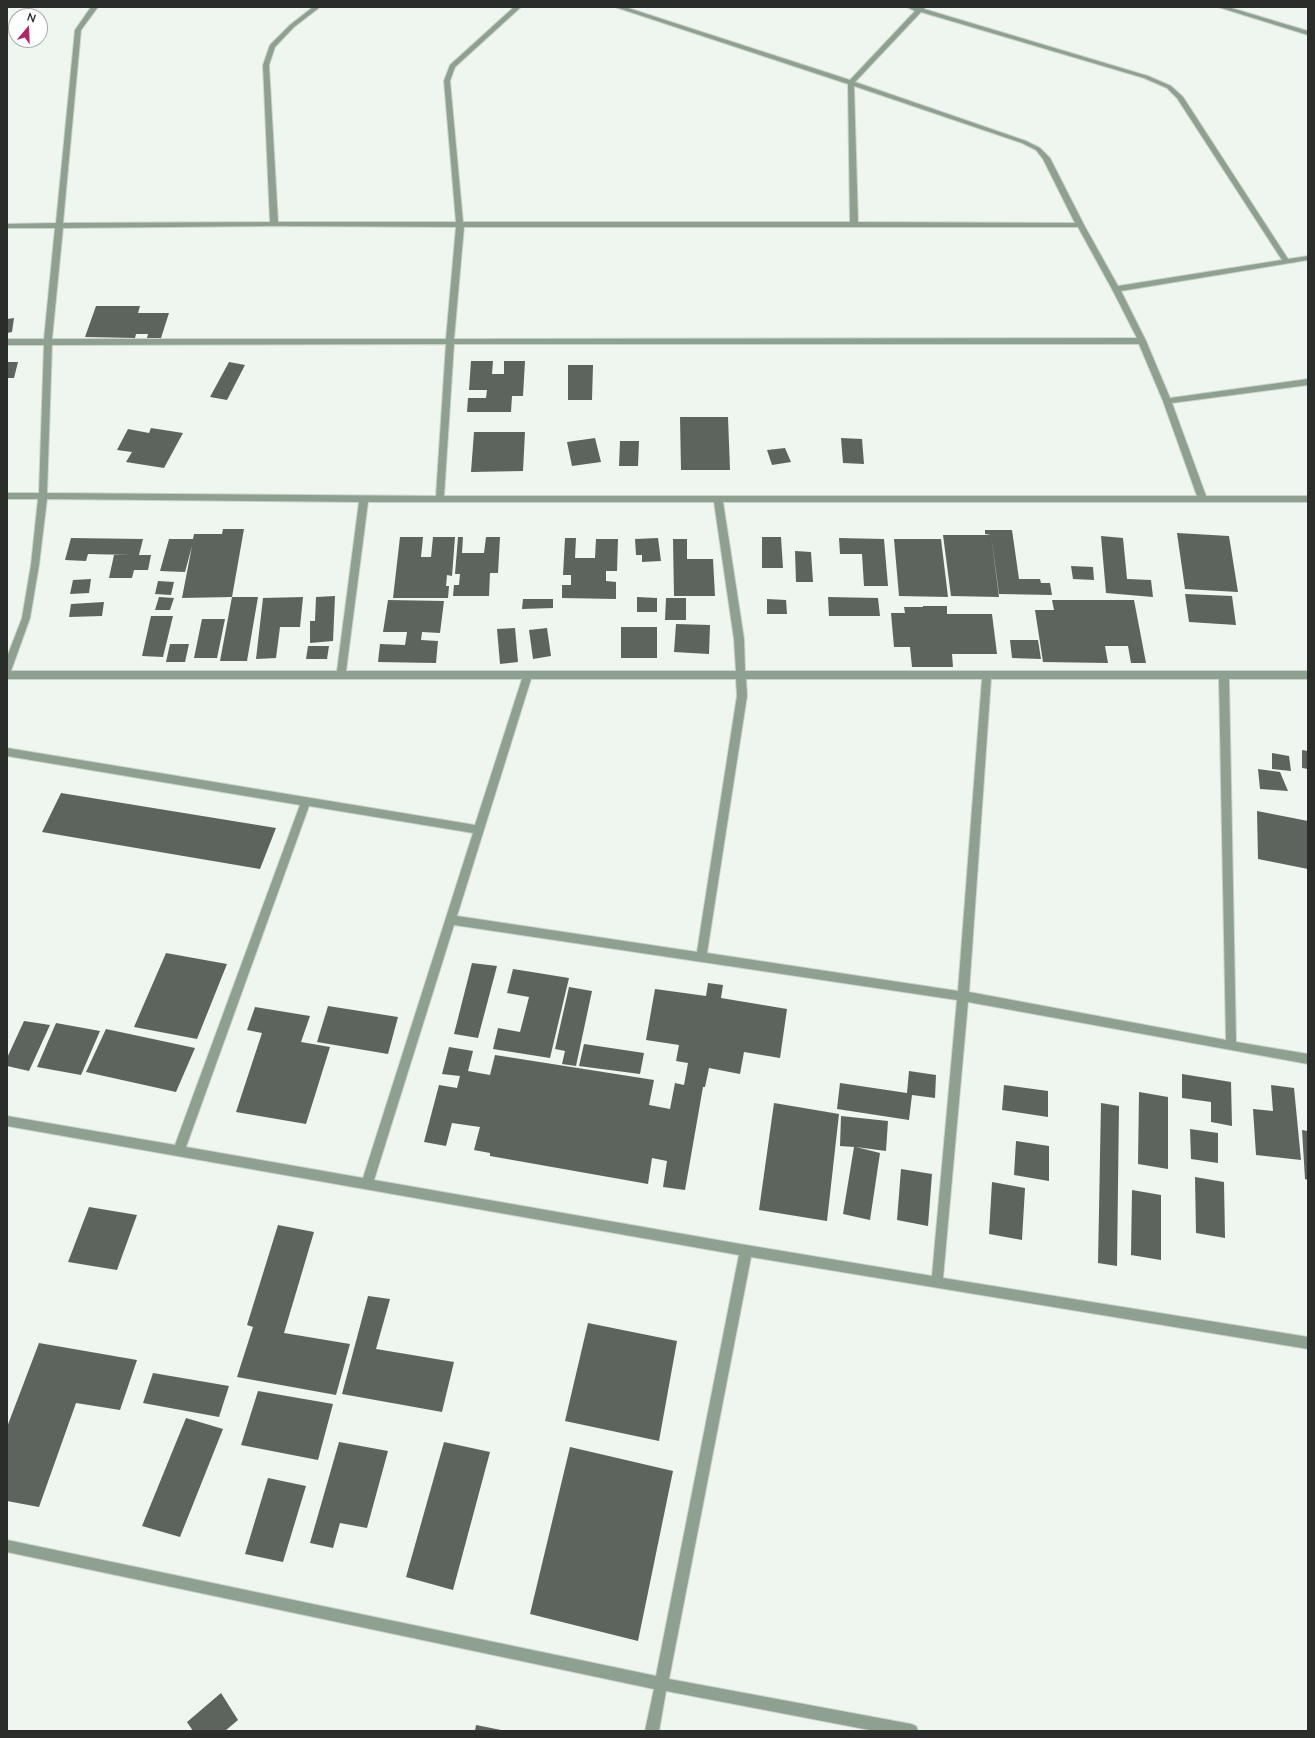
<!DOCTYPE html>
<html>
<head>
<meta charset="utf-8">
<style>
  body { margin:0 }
  #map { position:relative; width:1315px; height:1738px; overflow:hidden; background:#eef6ef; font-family:Lato,sans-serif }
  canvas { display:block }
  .frame { position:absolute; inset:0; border:8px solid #2a2d2a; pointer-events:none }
  .north { position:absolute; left:8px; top:8px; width:40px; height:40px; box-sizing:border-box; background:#fff; border:1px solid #aaabaa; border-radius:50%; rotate:19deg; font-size:11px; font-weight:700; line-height:16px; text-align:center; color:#2a2d2a }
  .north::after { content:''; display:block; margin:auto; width:14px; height:18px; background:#b02667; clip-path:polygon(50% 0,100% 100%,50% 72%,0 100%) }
</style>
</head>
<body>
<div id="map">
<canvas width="1315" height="1738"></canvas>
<div class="frame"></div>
<div class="north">N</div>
</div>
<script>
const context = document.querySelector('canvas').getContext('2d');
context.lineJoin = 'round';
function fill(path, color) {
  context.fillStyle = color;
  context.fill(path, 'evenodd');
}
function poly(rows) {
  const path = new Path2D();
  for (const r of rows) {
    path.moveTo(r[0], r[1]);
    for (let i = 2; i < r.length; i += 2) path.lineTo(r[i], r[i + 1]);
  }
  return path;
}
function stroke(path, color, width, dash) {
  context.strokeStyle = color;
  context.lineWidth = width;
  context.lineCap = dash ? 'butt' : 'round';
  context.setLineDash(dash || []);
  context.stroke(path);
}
fill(poly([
  [96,306,140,306,138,313,169,313,161,338,147,338,148,334,136,334,135,338,85,337],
  [14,318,12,332,7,333,7,319],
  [471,361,493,361,492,374,504,374,504,361,525,361,523,396,512,396,511,412,467,412,468,398,486,398,487,390,469,390],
  [7,362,18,362,14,378,7,378],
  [229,362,245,365,227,400,210,397],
  [568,365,593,365,592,400,568,400],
  [680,417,728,417,730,470,681,470],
  [151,428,183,433,164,468,126,462,132,452,117,450,128,429,149,433],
  [474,432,525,432,523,471,471,472],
  [595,438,601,462,572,466,567,442],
  [841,438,862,439,864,464,843,463],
  [620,441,639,441,638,466,619,466],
  [785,448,791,462,772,465,767,450],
  [223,529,244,529,232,597,258,597,247,661,220,661,232,597,182,598,192,546,185,572,160,571,169,539,193,539,194,534,222,534],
  [985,530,1012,530,1019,579,1040,579,1041,583,1050,583,1052,595,999,594,991,535,985,534],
  [1177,533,1229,536,1238,592,1185,589],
  [943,535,991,535,999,597,951,596],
  [1101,536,1123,538,1127,579,1151,580,1153,597,1106,593],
  [400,537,423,537,421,557,431,557,433,537,455,537,452,576,447,575,446,586,449,586,448,598,393,598],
  [458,537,463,537,462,553,484,553,486,537,500,537,498,573,490,573,489,596,453,596,454,585,459,585,460,574,455,574],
  [762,537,781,537,783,568,762,568],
  [71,538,143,539,139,555,151,555,148,570,134,570,132,578,109,578,114,555,129,555,88,554,86,561,65,560],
  [565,538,576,538,575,558,595,558,596,539,618,539,617,571,606,571,606,581,616,582,616,599,562,598,562,585,571,585,571,575,563,575],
  [658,538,661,561,642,562,642,555,636,555,635,539],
  [839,538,884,539,888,586,864,586,862,554,840,554],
  [673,539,687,539,687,559,713,559,715,596,674,596],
  [894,539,941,539,948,597,899,596],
  [795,551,811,552,813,582,796,582],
  [1071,566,1093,567,1094,580,1073,579],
  [91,579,89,593,70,594,73,580],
  [158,581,174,582,171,595,155,594],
  [1185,594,1232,596,1236,625,1189,622],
  [335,596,333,641,310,643,310,621,315,621,316,597],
  [159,597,174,598,170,610,155,610],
  [303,597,300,627,280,627,276,658,256,659,263,598],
  [637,597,657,598,657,612,637,612],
  [828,597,878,598,880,616,829,616],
  [666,598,686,598,686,620,665,620],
  [523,599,553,599,553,608,522,609],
  [767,599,786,600,787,614,767,614],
  [388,600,444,601,440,633,422,632,421,640,438,641,436,663,378,662,380,644,405,645,407,632,383,632],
  [1052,600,1134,600,1146,663,1131,663,1128,646,1105,646,1108,663,1043,662,1035,610,1054,610],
  [104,602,102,616,69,617,71,604],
  [923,606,947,606,947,614,992,614,997,654,952,654,953,667,912,667,910,647,894,647,891,613,905,613,904,607,923,607],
  [151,616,173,616,163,657,142,656],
  [202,619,225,619,217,658,194,658],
  [676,624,710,625,709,654,674,652],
  [621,627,657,627,657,658,621,658],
  [515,628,518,662,500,664,497,629],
  [547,628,551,656,533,659,529,630],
  [1010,640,1038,640,1041,659,1012,658],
  [170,644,189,644,185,662,166,662],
  [308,646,329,646,327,659,306,659],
  [1302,750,1308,751,1308,769,1302,768],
  [1272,753,1289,756,1291,771,1272,769],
  [1258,769,1280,772,1288,791,1260,789],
  [61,793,276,828,260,869,42,832],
  [1257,811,1308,821,1308,869,1258,859],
  [166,953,227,964,197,1039,134,1027],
  [472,963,497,966,478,1038,454,1034],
  [513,969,569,978,550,1058,493,1049,498,1028,520,1032,529,997,507,993],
  [708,983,723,985,721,998,787,1009,780,1058,744,1052,740,1074,709,1068,705,1087,703,1087,685,1190,663,1187,667,1161,652,1158,648,1184,490,1156,490,1153,474,1150,480,1127,452,1123,446,1146,424,1142,439,1085,457,1088,460,1076,442,1074,449,1047,473,1051,468,1071,490,1075,495,1055,654,1080,649,1105,670,1109,675,1083,684,1085,688,1063,676,1061,679,1045,646,1040,655,989,706,996],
  [569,987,592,991,576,1066,562,1064,565,1051,555,1049],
  [328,1006,398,1017,388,1054,317,1042],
  [255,1007,310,1016,301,1042,330,1047,306,1124,236,1112,262,1033,247,1030],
  [24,1021,50,1025,29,1071,7,1066,7,1058],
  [56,1023,100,1031,81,1075,37,1067],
  [106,1029,195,1048,176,1092,86,1072],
  [584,1044,644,1053,640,1074,579,1066],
  [909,1071,936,1075,935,1098,912,1095,909,1120,837,1109,840,1083,907,1093],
  [1182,1074,1231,1082,1232,1126,1211,1122,1211,1102,1182,1098],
  [1004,1085,1048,1091,1048,1117,1002,1110],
  [1271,1085,1294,1088,1301,1160,1256,1155,1253,1109,1273,1111],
  [1139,1092,1168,1097,1168,1169,1138,1164],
  [774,1103,839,1114,827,1221,759,1210],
  [1101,1103,1119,1106,1117,1266,1098,1263],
  [841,1116,888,1121,886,1151,856,1147,880,1153,870,1220,843,1214,854,1147,840,1146],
  [1190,1129,1218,1133,1218,1163,1191,1159],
  [1302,1130,1308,1131,1308,1180,1305,1179],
  [1016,1141,1049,1146,1049,1181,1014,1175],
  [901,1169,932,1174,928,1226,897,1220],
  [1195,1177,1224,1182,1225,1238,1196,1233],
  [992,1182,1025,1188,1022,1240,989,1234],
  [1132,1190,1161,1195,1161,1260,1131,1255],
  [89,1207,137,1215,117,1270,68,1262],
  [278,1225,314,1232,284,1333,350,1344,336,1395,237,1377,253,1327,247,1325],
  [368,1296,390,1299,376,1349,454,1362,442,1412,342,1394],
  [588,1323,677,1341,659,1441,565,1421],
  [39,1343,137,1360,120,1410,76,1403,39,1507,7,1501,7,1427],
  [153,1373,229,1386,219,1417,143,1403],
  [258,1391,333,1404,318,1460,241,1445],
  [186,1418,223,1429,180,1537,142,1526],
  [339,1442,388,1451,367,1528,340,1523,333,1548,310,1543],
  [444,1442,490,1452,453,1590,406,1577],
  [570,1447,673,1471,638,1641,530,1614],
  [268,1478,306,1486,283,1562,245,1554],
  [221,1693,238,1720,225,1731,193,1731,187,1722],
  [476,1725,501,1730,501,1731,475,1731]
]), '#5d645e');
const minor = poly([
  [91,7,98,7,81,30,63,223,270,222,263,65,270,45,290,25,313,7,320,7,294,27,275,47,269,65,278,222,456,222,444,81,450,65,514,7,521,7,455,67,450,81,463,222,850,222,848,84,615,7,625,7,850,80,915,11,907,7,925,7,924,9,1148,76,1171,86,1183,97,1288,259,1308,256,1308,260,1121,291,1146,341,1170,398,1308,379,1308,385,1172,403,1206,496,1308,496,1308,502,723,502,744,639,745,671,1308,671,1308,679,1229,679,1236,1042,1308,1054,1308,1064,968,1002,943,1278,1308,1337,1308,1349,751,1257,669,1679,911,1724,916,1726,918,1731,875,1731,666,1691,659,1731,645,1731,654,1689,7,1552,7,1540,656,1676,739,1255,7,1126,7,1116,175,1145,300,805,7,756,7,748,475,825,522,679,7,679,7,657,22,618,31,565,38,499,7,499,7,493,39,493,44,345,7,345,7,339,44,339,55,228,7,228,7,224,56,223,75,30,91,7],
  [921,12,1144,78,1167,88,1177,98,1282,260,1118,286,1084,225,1050,158,1040,148,1026,141,855,82,921,12],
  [854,86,1022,143,1036,150,1043,159,1075,223,858,222,854,86],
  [274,226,456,227,446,339,52,339,63,228,274,226],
  [464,227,1078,227,1112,289,1137,338,454,339,464,227],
  [446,344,436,496,47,493,52,345,446,344],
  [454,344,1139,344,1163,401,1197,496,444,496,454,344],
  [47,499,359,502,337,671,11,671,30,618,39,565,47,499],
  [368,502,714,502,734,639,736,671,346,671,368,502],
  [531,679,736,679,737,696,697,952,457,916,531,679],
  [746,679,982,679,958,991,707,953,747,696,746,679],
  [991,679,1219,679,1226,1040,969,992,991,679],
  [309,806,473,833,363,1178,186,1147,309,806],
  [454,925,957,1000,932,1276,746,1245,374,1180,454,925],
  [1218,7,1228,7,1308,31,1308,35,1218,7]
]);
stroke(minor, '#cbd2cc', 2);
fill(minor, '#8ea190');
</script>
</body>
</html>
